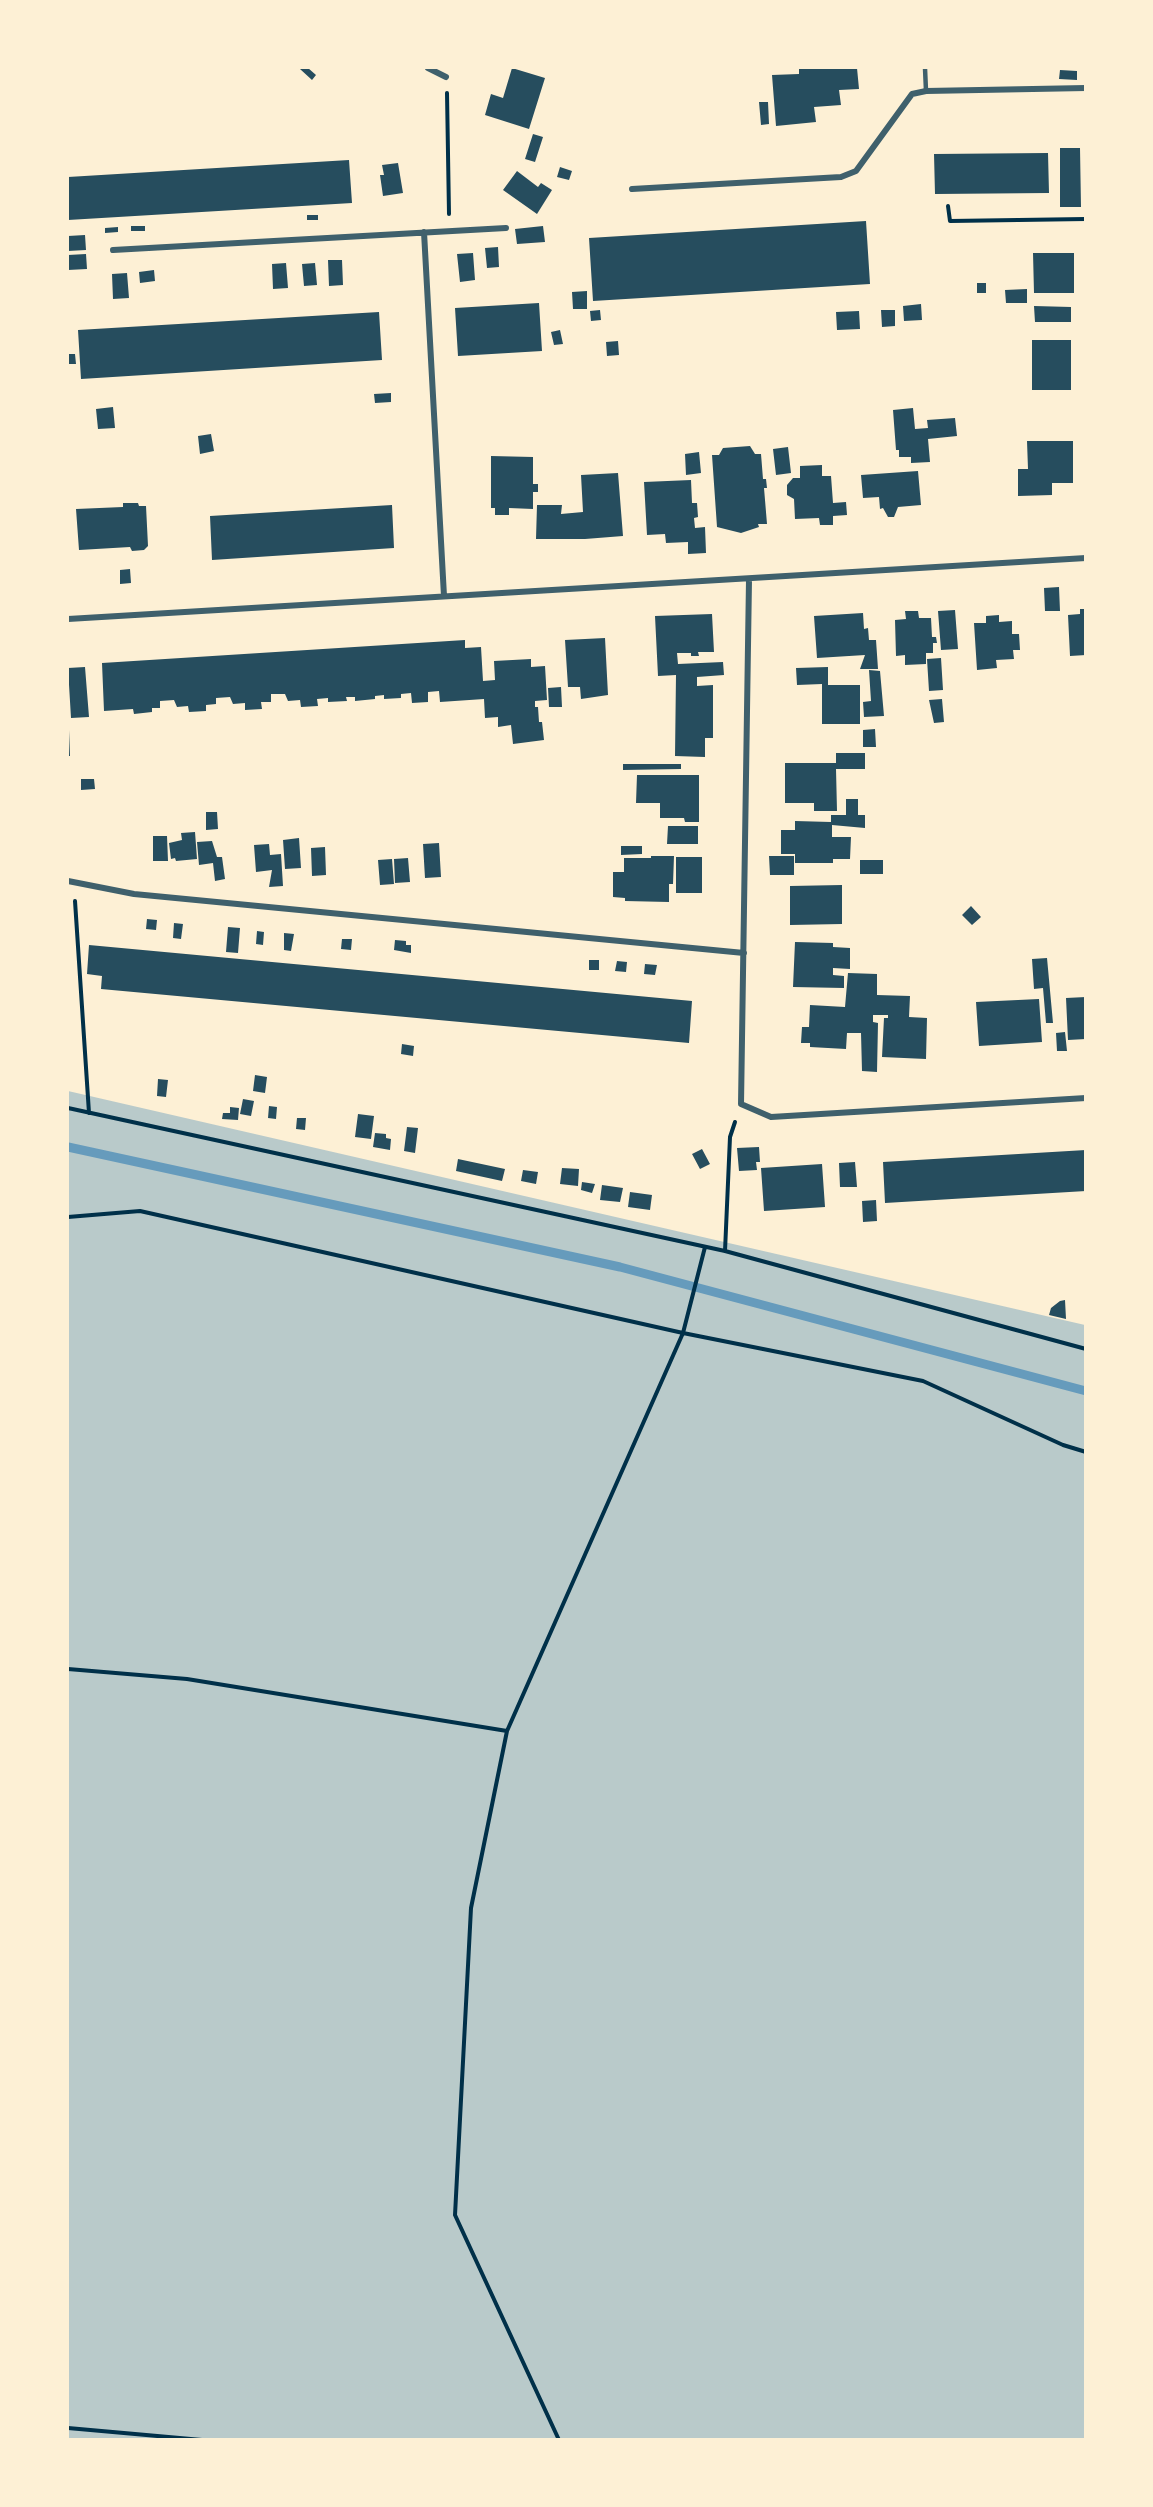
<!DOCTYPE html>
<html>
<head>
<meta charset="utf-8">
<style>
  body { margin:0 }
  #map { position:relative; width:1153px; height:2507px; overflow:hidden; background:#fdf0d5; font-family:"Work Sans",sans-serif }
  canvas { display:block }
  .frame { position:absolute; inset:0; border:69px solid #fdf0d5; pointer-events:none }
</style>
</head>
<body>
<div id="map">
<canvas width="1153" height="2507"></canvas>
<div class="frame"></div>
</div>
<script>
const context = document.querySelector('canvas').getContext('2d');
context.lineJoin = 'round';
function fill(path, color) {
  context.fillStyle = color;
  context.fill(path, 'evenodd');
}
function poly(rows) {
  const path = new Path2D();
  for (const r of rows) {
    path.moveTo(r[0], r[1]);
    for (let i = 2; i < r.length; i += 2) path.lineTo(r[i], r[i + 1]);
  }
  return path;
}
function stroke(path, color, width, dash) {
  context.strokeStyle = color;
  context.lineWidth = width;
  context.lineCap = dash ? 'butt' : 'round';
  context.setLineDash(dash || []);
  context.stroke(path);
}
fill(poly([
  [68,1091,1085,1325,1085,2439,68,2439]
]), '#b9caca');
stroke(poly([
  [68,1147,620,1267,1086,1391]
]), '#669bbc', 9);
fill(poly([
  [302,68,308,68,316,75,312,80,300,69],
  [512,68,545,78,529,129,485,115,491,94,503,98],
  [799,68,857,68,859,89,839,90,841,105,814,107,816,122,776,126,772,75,799,74],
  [1060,70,1077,71,1077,80,1059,79],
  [759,102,768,102,769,124,761,125],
  [533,134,543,137,535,162,525,159],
  [1060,148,1080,148,1081,207,1060,207],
  [1048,153,1049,193,935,194,934,154],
  [349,160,352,203,68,220,68,177],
  [398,163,403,193,383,196,380,175,384,175,382,165],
  [560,167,572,171,569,180,557,177],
  [517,171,538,187,541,183,552,190,537,214,503,190],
  [307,215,318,215,318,220,307,220],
  [866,221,870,284,593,301,589,238],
  [131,226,145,226,145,231,131,231],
  [543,226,545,242,517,244,515,229],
  [118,227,118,232,105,233,105,228],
  [85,235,86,250,68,251,68,236],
  [498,247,499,267,487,268,485,248],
  [473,253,475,280,460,282,457,254],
  [1033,253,1074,253,1074,293,1034,293],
  [86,254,87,269,68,270,68,255],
  [328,260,342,260,343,285,329,286],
  [286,263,288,288,273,289,272,264],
  [315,263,317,285,304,286,302,264],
  [154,270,155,281,140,283,139,272],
  [127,273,129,298,113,299,112,274],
  [977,283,986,283,986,293,977,293],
  [1027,289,1027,303,1006,303,1005,290],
  [587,291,587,309,573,309,572,292],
  [539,303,542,351,458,356,455,308],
  [921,304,922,320,904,321,903,306],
  [1034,306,1071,307,1071,322,1035,322],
  [600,310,601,320,591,321,590,311],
  [881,310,895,310,895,326,882,327],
  [859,311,860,329,837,330,836,312],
  [379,312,382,360,81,379,78,330],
  [560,330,563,344,554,345,551,332],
  [1032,340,1071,340,1071,390,1032,390],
  [618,341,619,355,607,356,606,342],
  [68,354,75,354,76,364,68,364],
  [391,393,391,402,375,403,374,394],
  [113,407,115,428,98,429,96,409],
  [913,408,915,429,928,428,927,420,955,418,957,436,928,439,930,462,911,463,911,457,899,457,899,450,896,450,893,410],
  [211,434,214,451,200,454,198,436],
  [1027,441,1073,441,1073,483,1052,483,1052,495,1018,496,1018,469,1028,469],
  [750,446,755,454,761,454,763,479,766,479,767,488,764,488,767,524,758,524,759,527,741,533,717,527,712,455,719,455,723,448],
  [788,447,791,473,776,475,773,449],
  [699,452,701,473,686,475,685,454],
  [491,456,533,457,533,484,538,484,538,492,533,492,533,509,509,508,509,515,495,515,495,508,491,508],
  [822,465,822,476,831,476,833,503,846,502,847,515,833,516,833,525,820,525,819,518,795,519,794,499,787,495,787,485,793,478,800,478,800,466],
  [918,471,921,505,898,507,894,517,888,517,883,508,880,509,879,497,863,498,861,475],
  [618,473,623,536,585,539,536,539,537,505,562,505,561,514,583,512,581,475],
  [691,480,692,503,697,503,698,517,694,518,695,528,705,527,706,553,688,554,688,542,666,543,665,534,647,535,644,482],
  [123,503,138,503,139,506,146,506,148,546,144,550,132,551,130,547,79,550,76,509,123,507],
  [392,505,394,548,212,560,210,516],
  [130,569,131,583,120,584,120,570],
  [1059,587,1060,611,1045,611,1044,588],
  [1080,609,1086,609,1086,655,1070,656,1068,615,1080,614],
  [955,610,958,649,941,650,938,611],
  [905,611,918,611,919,618,931,618,932,637,936,637,937,643,933,643,933,653,926,653,926,664,905,665,905,655,896,656,895,620,906,619],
  [863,613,864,629,868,628,869,640,876,640,878,669,860,669,865,655,817,658,814,616],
  [712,614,714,652,698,652,699,656,691,656,691,653,677,653,678,664,723,662,724,675,697,677,697,686,713,685,713,738,705,738,705,757,675,756,676,675,658,676,655,616],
  [999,615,999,622,1012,621,1012,634,1019,634,1020,650,1013,650,1014,659,996,660,997,668,977,670,974,623,986,623,986,616],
  [605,638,608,695,581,699,580,687,568,687,565,640],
  [465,640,465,648,481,647,483,681,495,680,494,661,531,659,531,667,545,666,547,700,535,701,535,707,538,707,539,722,542,722,544,740,513,744,511,725,498,727,498,717,485,718,484,699,440,702,439,691,428,692,428,702,412,703,411,693,401,694,401,698,384,699,384,695,375,696,375,699,355,701,355,697,346,697,347,701,328,702,328,698,317,699,318,706,301,707,300,700,288,701,285,694,271,694,271,702,261,702,262,709,245,710,245,703,233,704,230,697,216,698,216,704,206,705,206,711,189,712,188,706,177,707,174,700,160,701,160,708,152,708,152,712,134,714,133,709,104,711,102,663],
  [941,658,943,690,929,691,927,659],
  [85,667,89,717,71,718,68,668],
  [828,667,828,685,860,685,860,724,822,724,822,684,797,685,796,668],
  [869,670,880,671,884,716,864,717,863,702,871,701],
  [561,687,562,707,549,707,548,688],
  [942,699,944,722,934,723,929,700],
  [875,729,876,747,863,747,863,730],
  [68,730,69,730,70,756,68,756],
  [836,753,865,753,865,769,836,769,837,811,814,811,814,803,785,803,785,763,836,763],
  [623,764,681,764,681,769,623,770],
  [637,775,699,775,699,822,685,822,684,818,660,818,660,803,636,803],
  [81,779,94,779,95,789,81,790],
  [846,799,858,799,858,815,865,815,865,828,832,825,832,837,851,837,850,859,833,859,833,863,795,863,795,854,781,854,781,830,795,830,795,821,831,822,831,815,846,815],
  [206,812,217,812,218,829,206,830],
  [668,826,698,826,698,844,667,844],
  [195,832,197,859,176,861,175,858,171,859,169,843,182,840,181,833],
  [153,836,167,836,168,861,153,861],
  [299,838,301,868,285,869,283,840],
  [212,841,217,857,222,857,225,879,215,881,213,863,199,865,197,842],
  [439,843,441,877,425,878,423,844],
  [269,844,270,855,281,854,283,886,269,887,272,870,256,872,254,845],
  [621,846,642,846,642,854,621,855],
  [325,847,326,875,312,876,311,848],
  [651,856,674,856,673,884,669,884,669,902,625,901,625,898,613,897,613,872,624,872,624,858,651,858],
  [769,856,794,856,794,875,770,875],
  [676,857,702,857,702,893,676,893],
  [408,858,410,882,395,883,394,859],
  [392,859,394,884,380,885,378,860],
  [860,860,883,860,883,874,860,874],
  [842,885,842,924,790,925,790,886],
  [971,906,981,917,972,925,962,915],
  [147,919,157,920,156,930,146,929],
  [174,923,183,924,181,939,173,938],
  [228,927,240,928,238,953,226,952],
  [257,931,264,932,263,945,256,944],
  [284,933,294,934,291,951,284,950],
  [342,939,352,939,351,950,341,949],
  [395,940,406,941,406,945,411,945,411,953,394,950],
  [795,942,833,943,833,947,850,948,850,969,833,968,833,975,844,976,844,988,793,987],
  [89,945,692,1001,689,1043,101,989,102,976,87,974],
  [1047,958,1053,1023,1046,1023,1043,988,1034,989,1032,959],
  [589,960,599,960,599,970,589,970],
  [617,961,627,962,626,972,615,971],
  [645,964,657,965,655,975,644,974],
  [848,973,877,974,877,995,910,996,909,1017,927,1018,926,1059,882,1057,884,1018,888,1018,888,1015,873,1015,873,1022,878,1023,877,1072,862,1071,861,1033,847,1033,846,1049,810,1047,810,1043,801,1043,802,1027,809,1027,810,1005,845,1007],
  [1086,997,1086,1039,1068,1040,1066,998],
  [1039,999,1042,1042,979,1046,976,1002],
  [1065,1032,1067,1051,1057,1051,1056,1033],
  [402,1044,414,1046,413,1056,401,1054],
  [255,1075,267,1077,265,1093,253,1091],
  [158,1079,168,1080,166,1097,157,1096],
  [243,1099,254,1101,251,1116,240,1114],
  [269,1106,277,1107,276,1119,268,1118],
  [230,1107,239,1108,238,1120,222,1119,223,1113,230,1113],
  [358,1114,374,1116,371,1139,355,1137],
  [297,1118,306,1118,305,1130,296,1129],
  [407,1127,418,1128,415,1153,404,1151],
  [375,1133,386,1134,386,1138,391,1139,390,1150,373,1147],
  [759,1147,760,1162,756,1162,757,1170,739,1171,737,1148],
  [702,1149,710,1164,700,1169,692,1154],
  [1086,1150,1086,1191,885,1203,883,1162],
  [458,1159,505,1169,502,1181,456,1171],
  [855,1162,857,1187,840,1187,839,1163],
  [822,1164,825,1207,764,1211,761,1168],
  [562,1168,579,1169,578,1186,560,1184],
  [523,1170,538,1172,536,1184,521,1181],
  [582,1182,595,1184,592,1193,581,1190],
  [602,1185,623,1188,620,1202,600,1200],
  [630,1192,652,1195,650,1210,628,1207],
  [876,1200,877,1221,863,1222,862,1201],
  [1065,1300,1066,1319,1049,1315,1051,1308,1060,1301]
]), '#264d5e');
stroke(poly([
  [447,93,449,214],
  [948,206,950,221,1086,219],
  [75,901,89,1113],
  [68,1108,725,1251,1086,1349],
  [68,1217,140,1211,683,1333,923,1381,1063,1445,1086,1452],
  [725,1251,730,1137,735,1122],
  [68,1669,187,1679,507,1731,683,1333,705,1247],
  [507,1731,471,1908,455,2215,559,2440],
  [68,2428,202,2440]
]), '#003049', 4);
stroke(poly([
  [925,68,926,91]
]), '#3f606c', 4.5);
stroke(poly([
  [428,68,446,77],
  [632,189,841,177,856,171,912,94,926,91,1086,88],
  [424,232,444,596],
  [113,250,506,228],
  [749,580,741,1104,771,1117,1086,1098],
  [68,619,1086,558],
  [68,881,134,894,744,953]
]), '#3f606c', 6);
</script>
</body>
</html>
